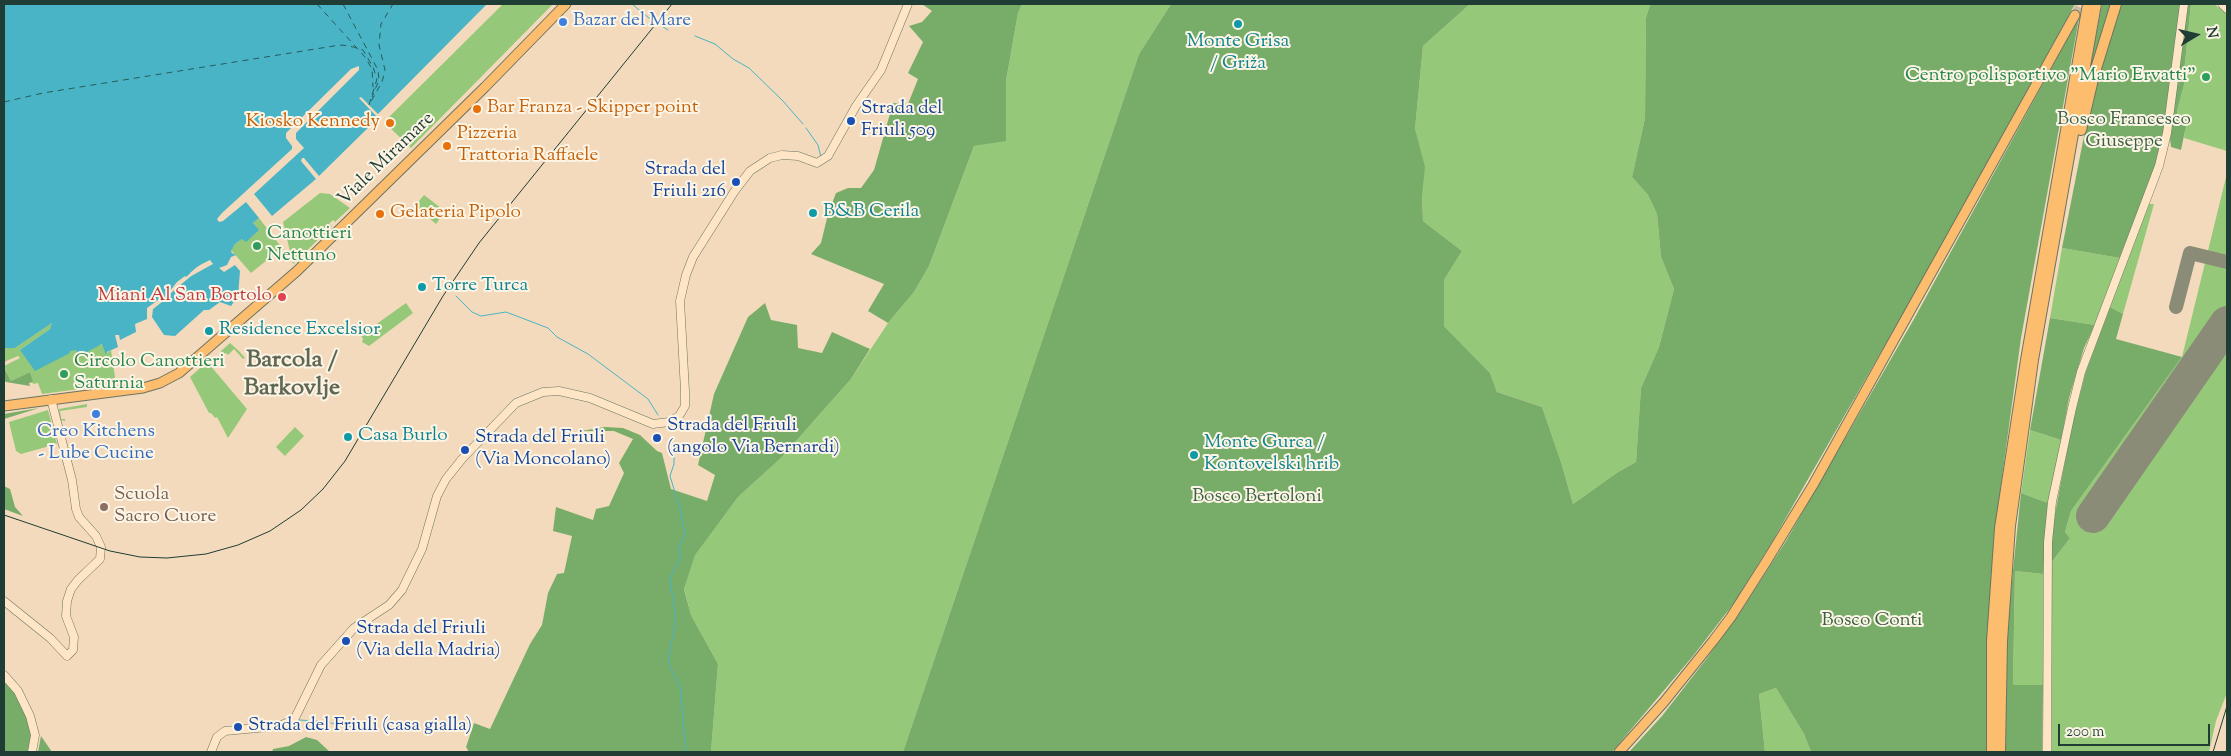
<!DOCTYPE html>
<html>
<head>
<meta charset="utf-8">
<style>
  body { margin:0 }
  #map { position:relative; width:2231px; height:756px; overflow:hidden; background:#f4dabc; font-family:"Sorts Mill Goudy",serif }
  canvas { display:block }
  .frame { position:absolute; inset:0; border:5px solid #1f3d34; pointer-events:none }
  .north { position:absolute; left:2171px; top:10px; width:50px; height:50px; -webkit-text-stroke:4px #fcf5e5; paint-order:stroke; rotate:81deg; font-size:14px; font-weight:700; line-height:20px; text-align:center; color:#1f3d34 }
  .north::after { content:''; display:block; margin:auto; width:18px; height:22px; background:#1f3d34; clip-path:polygon(50% 0,100% 100%,50% 72%,0 100%) }
  .scale { position:absolute; left:2058px; top:724px; width:152px; height:22px; box-sizing:border-box; border:2px solid #1f3d34; border-top:0; padding-left:6px; font-size:15px; line-height:18px; white-space:nowrap; color:#1f3d34; -webkit-text-stroke:4px #fcf5e5; paint-order:stroke }
</style>
</head>
<body>
<div id="map">
<canvas width="2231" height="756"></canvas>
<div class="frame"></div>
<div class="north">N</div>
<div class="scale">200 m</div>
</div>
<script>
const context = document.querySelector('canvas').getContext('2d');
context.lineJoin = 'round';
function fill(path, color) {
  context.fillStyle = color;
  context.fill(path, 'evenodd');
}
function poly(rows) {
  const path = new Path2D();
  for (const r of rows) {
    path.moveTo(r[0], r[1]);
    for (let i = 2; i < r.length; i += 2) path.lineTo(r[i], r[i + 1]);
  }
  return path;
}
function stroke(path, color, width, dash) {
  context.strokeStyle = color;
  context.lineWidth = width;
  context.lineCap = dash ? 'butt' : 'round';
  context.setLineDash(dash || []);
  context.stroke(path);
}
function drawText(font, color, halo, rows, align = 'center') {
  context.font = font + ' "Sorts Mill Goudy",serif';
  context.lineWidth = 4;
  context.setLineDash([]);
  context.textBaseline = 'middle';
  context.strokeStyle = halo;
  context.fillStyle = color;
  for (const [text, x, y, turn = 0] of rows) {
    context.save();
    context.translate(x, y);
    context.rotate((+turn || 0) * Math.PI / 180);
    context.textAlign = isNaN(turn) ? turn : align;
    if (halo) context.strokeText(text, 0, 0);
    context.fillText(text, 0, 0);
    context.restore();
  }
}
fill(poly([
  [503,4,553,4,411,148,384,122],
  [1022,4,1171,4,1139,54,903,752,711,752,718,664,691,615,684,588,695,554,738,497,781,458,851,379,888,323,914,292,929,266,974,146,1006,140,1006,81,1018,13],
  [1470,4,1650,4,1646,18,1645,118,1632,177,1648,195,1657,214,1661,257,1674,289,1659,347,1641,388,1636,462,1618,472,1573,504,1561,462,1542,407,1497,392,1490,373,1444,326,1444,280,1462,251,1423,221,1422,195,1415,129,1423,46],
  [2191,4,2214,4,2227,14,2227,151,2184,138,2185,128,2177,119,2177,111,2185,81,2184,72],
  [2227,173,2227,693,2216,721,2209,752,2052,752,2051,563,2070,538,2065,532,2071,511,2182,357],
  [320,193,330,194,350,208,335,222,333,220,329,224,332,226,293,264,283,222],
  [424,195,445,211,436,224,415,206],
  [2149,204,2154,204,2123,314,2110,307],
  [259,218,282,248,251,273,231,250,235,244,242,239,248,239,258,230,253,223],
  [2062,248,2120,258,2095,325,2050,318],
  [406,303,413,313,369,346,362,342,363,339,361,335],
  [52,323,53,325,50,329,20,350,76,350,77,353,103,344,107,353,111,350,116,384,42,394,38,383,33,384,30,372,11,381,4,366,20,358,18,356,4,362,4,348,15,348],
  [230,343,239,351,245,358,243,359,234,349,228,355,226,353,223,355,221,351],
  [209,360,209,364,247,409,228,438,217,417,215,418,211,413,209,413,190,377],
  [87,404,87,407,60,411,61,419,65,419,65,421,60,420,59,409],
  [48,410,57,444,21,454,16,451,9,422],
  [295,427,304,436,285,456,276,447],
  [2030,430,2061,440,2048,503,2021,493],
  [2015,571,2043,574,2043,685,2013,685],
  [1776,688,1804,734,1811,752,1765,752,1759,694]
]), '#95c979');
fill(poly([
  [922,4,1022,4,1018,13,1006,81,1006,141,974,146,929,266,914,292,888,323,868,311,884,284,811,254,821,243,828,214,836,193,848,188,861,188,874,170,893,103,908,104,918,79,908,73,923,42,909,26,922,22,932,11],
  [1171,4,1470,4,1423,46,1415,129,1425,167,1422,195,1423,221,1462,251,1444,280,1444,326,1490,373,1497,392,1542,407,1561,462,1573,504,1618,472,1636,462,1641,388,1659,347,1674,289,1661,257,1657,214,1648,195,1632,177,1645,118,1646,18,1650,4,2075,4,1932,263,1772,542,1734,603,1693,656,1612,752,903,752,1139,54],
  [2102,4,2112,4,2088,78],
  [2121,4,2181,4,2162,141,2157,163,2120,258,2062,248,2083,141,2097,80],
  [2188,4,2191,4,2184,72,2185,81,2177,111,2177,119,2186,126,2181,150,2171,147,2170,139],
  [2079,18,2021,338,1994,536,1990,599,2010,600,2021,493,2048,503,2043,574,2015,571,2013,685,2043,685,2042,752,2006,752,2006,699,1988,642,1987,752,1811,752,1804,734,1776,688,1759,694,1765,752,1629,752,1662,716,1707,658,1743,608,1786,541,1914,319],
  [765,303,771,320,797,325,798,348,822,353,832,332,870,349,851,379,781,458,738,497,695,555,684,589,691,615,718,664,711,752,469,752,466,747,474,723,490,729,530,644,542,625,548,593,557,574,564,573,572,536,553,531,556,507,593,520,596,509,609,506,624,473,619,463,633,439,614,431,581,431,605,427,623,428,640,435,657,451,662,453,671,489,707,501,715,475,698,465,714,394,748,317],
  [2110,307,2123,314,2116,339,2182,357,2071,511,2065,532,2070,538,2051,563,2053,524,2072,425,2086,371],
  [2050,318,2095,325,2084,348,2069,398,2061,440,2030,430],
  [4,367,11,381,30,372,33,382,29,383,30,386,6,382,4,380],
  [39,408,4,419,4,414],
  [4,486,10,489,15,507,23,516,4,509],
  [4,680,21,700,32,737,29,752,4,752],
  [41,736,52,752,38,752],
  [306,737,317,740,330,752,272,752,273,749,289,746]
]), '#78ad69');
fill(poly([
  [4,4,487,4,378,114,361,97,359,98,378,118,319,176,304,158,302,158,301,161,316,179,272,216,254,194,304,148,296,139,296,133,359,70,359,66,351,69,286,133,286,138,292,146,292,149,222,213,217,219,219,222,223,221,246,202,259,218,253,223,259,230,246,242,242,239,235,244,231,251,232,253,236,255,231,257,227,265,219,268,224,272,235,265,240,271,238,296,231,306,220,302,209,310,204,310,175,336,164,335,152,317,153,309,162,302,162,300,158,300,147,308,147,319,135,324,136,332,120,340,119,335,115,335,118,347,107,352,106,355,102,344,87,352,77,354,76,350,70,351,70,353,35,371,20,350,50,329,52,323,15,348,4,348],
  [213,263,191,276,171,291,197,267]
]), '#48b4c5');
fill(poly([
  [210,260,213,264,191,276,171,293,169,292,177,282,185,276,187,278,191,275,190,273,200,265]
]), '#f4dabc');
stroke(poly([
  [632,4,649,18,668,30],
  [695,36,715,44,733,59,749,68,783,101,803,124],
  [806,128,818,145,821,157],
  [456,296,472,312,481,316,506,312,548,328,557,337,588,354,648,399,658,415],
  [674,447,674,464,670,476,680,509,685,534,679,547,681,557,673,571,670,581,676,617,668,663,680,686,686,752],
  [299,720,329,722],
  [331,723,355,727]
]), '#48b4c5', 1);
stroke(poly([
  [317,4,365,57,372,69,373,87],
  [343,4,378,70,379,80,372,97],
  [4,102,43,93,340,45,350,46,363,50,373,67,377,79,369,105,382,82,385,70,379,45,381,24,393,4]
]), '#295b58', 1, [6, 5]);
stroke(poly([
  [2176,307,2190,253,2227,262]
]), '#8a8c78', 14);
stroke(poly([
  [2093,516,2227,323]
]), '#8a8c78', 34);
stroke(poly([
  [2075,15,2081,4]
]), '#c9bba1', 9, [9, 4.5]);
const secondary = poly([
  [2222,4,2227,9],
  [4,601,50,638,67,656,73,650,74,637,66,616,67,601,71,589,78,580,100,559,101,547,96,536,79,517,76,509,72,480,51,399],
  [4,675,18,691,30,716,35,735,32,752],
  [211,752,217,737,225,731,279,726,294,720,321,665,354,628,389,605,402,590,422,549,437,496,446,479,462,459,516,403,543,392,559,391,590,398,653,424,669,422,679,416,685,406,685,391,680,301,686,275,693,257,734,192,750,171,770,158,782,155,798,156,817,163,828,156,856,106,881,70,908,4],
  [2047,752,2048,542,2052,502,2072,408,2081,372,2159,166,2167,133,2184,4]
]);
const primary = poly([
  [4,406,143,388,160,383,179,373,297,271,485,87,566,4],
  [1619,752,1664,702,1713,641,1731,617,1766,562,1813,485,2075,15]
]);
const highway = poly([
  [2081,130,2094,75,2116,4],
  [1992,752,1992,641,2000,528,2026,360,2088,4],
  [2000,752,2002,641,2010,526,2033,360,2096,4]
]);
stroke(secondary, '#6a7464', 9);
stroke(primary, '#6a7464', 11);
stroke(highway, '#6a7464', 12);
stroke(secondary, '#fee5c5', 8);
stroke(primary, '#fcbd6e', 9);
stroke(highway, '#fcbd6e', 10);
stroke(poly([
  [4,515,110,551,140,557,167,558,206,554,238,545,270,531,301,510,323,489,345,461,443,296,479,243,672,4],
  [2213,752,2227,706]
]), '#1f3d34', 1);
for (const [x, y, r, color] of [
  [563,22,5,"#3f7fe0"],
  [1238,24,5,"#0f9aa8"],
  [2206,77,5,"#2e9e5b"],
  [477,109,5,"#e8710a"],
  [851,121,5,"#1a4fb4"],
  [390,123,5,"#e8710a"],
  [447,146,5,"#e8710a"],
  [736,182,5,"#1a4fb4"],
  [813,213,5,"#0f9aa8"],
  [380,214,5,"#e8710a"],
  [257,246,5,"#2e9e5b"],
  [422,287,5,"#0f9aa8"],
  [282,297,5,"#e0444e"],
  [209,331,5,"#0f9aa8"],
  [64,374,5,"#2e9e5b"],
  [96,414,5,"#3f7fe0"],
  [348,437,5,"#0f9aa8"],
  [657,438,5,"#1a4fb4"],
  [465,450,5,"#1a4fb4"],
  [1194,455,5,"#0f9aa8"],
  [104,507,5,"#8d6e63"],
  [346,641,5,"#1a4fb4"],
  [238,727,5,"#1a4fb4"]
]) {
  const dot = new Path2D();
  dot.arc(x, y, r, 0, 2 * Math.PI);
  context.fillStyle = color;
  context.fill(dot);
  stroke(dot, '#fcf5e5', 2);
}
drawText('19px', '#366cbe', '#fcf5e5', [
  ["Bazar del Mare",573,22],
  ["Creo Kitchens",96,433,"center"],
  ["- Lube Cucine",96,455,"center"]
], 'left');
drawText('19px', '#0d838f', '#fcf5e5', [
  ["Monte Grisa",1238,43,"center"],
  ["/ Griža",1238,65,"center"],
  ["B&B Cerila",823,213],
  ["Torre Turca",432,287],
  ["Residence Excelsior",219,331],
  ["Casa Burlo",358,437],
  ["Monte Gurca /",1204,444],
  ["Kontovelski hrib",1204,466]
], 'left');
drawText('19px', '#27864d', '#fcf5e5', [
  ["Centro polisportivo \"Mario Ervatti\"",2196,77,"right"],
  ["Canottieri",267,235],
  ["Nettuno",267,257],
  ["Circolo Canottieri",74,363],
  ["Saturnia",74,385]
], 'left');
drawText('19px', '#c56008', '#fcf5e5', [
  ["Bar Franza - Skipper point",487,109],
  ["Kiosko Kennedy",380,123,"right"],
  ["Pizzeria",457,135],
  ["Trattoria Raffaele",457,157],
  ["Gelateria Pipolo",390,214]
], 'left');
drawText('19px', '#164399', '#fcf5e5', [
  ["Strada del",861,110],
  ["Friuli 509",861,132],
  ["Strada del",726,171,"right"],
  ["Friuli 216",726,193,"right"],
  ["Strada del Friuli",667,427],
  ["(angolo Via Bernardi)",667,449],
  ["Strada del Friuli",475,439],
  ["(Via Moncolano)",475,461],
  ["Strada del Friuli",356,630],
  ["(Via della Madria)",356,652],
  ["Strada del Friuli (casa gialla)",248,727]
], 'left');
drawText('19px', '#3c6045', '#fcf5e5', [
  ["Bosco Francesco",2124,121],
  ["Giuseppe",2124,143],
  ["Bosco Bertoloni",1257,498],
  ["Bosco Conti",1872,622]
]);
drawText('19px', '#1f3d34', '#fcf5e5', [
  ["Viale Miramare",387,160,-44]
]);
drawText('19px', '#be3a42', '#fcf5e5', [
  ["Miani Al San Bortolo",272,297]
], 'right');
drawText('19px', '#785e54', '#fcf5e5', [
  ["Scuola",114,496],
  ["Sacro Cuore",114,518]
], 'left');
drawText('bold 24px', '#606855', '#fcf5e5', [
  ["Barcola /",292,362],
  ["Barkovlje",292,390]
]);
</script>
</body>
</html>
